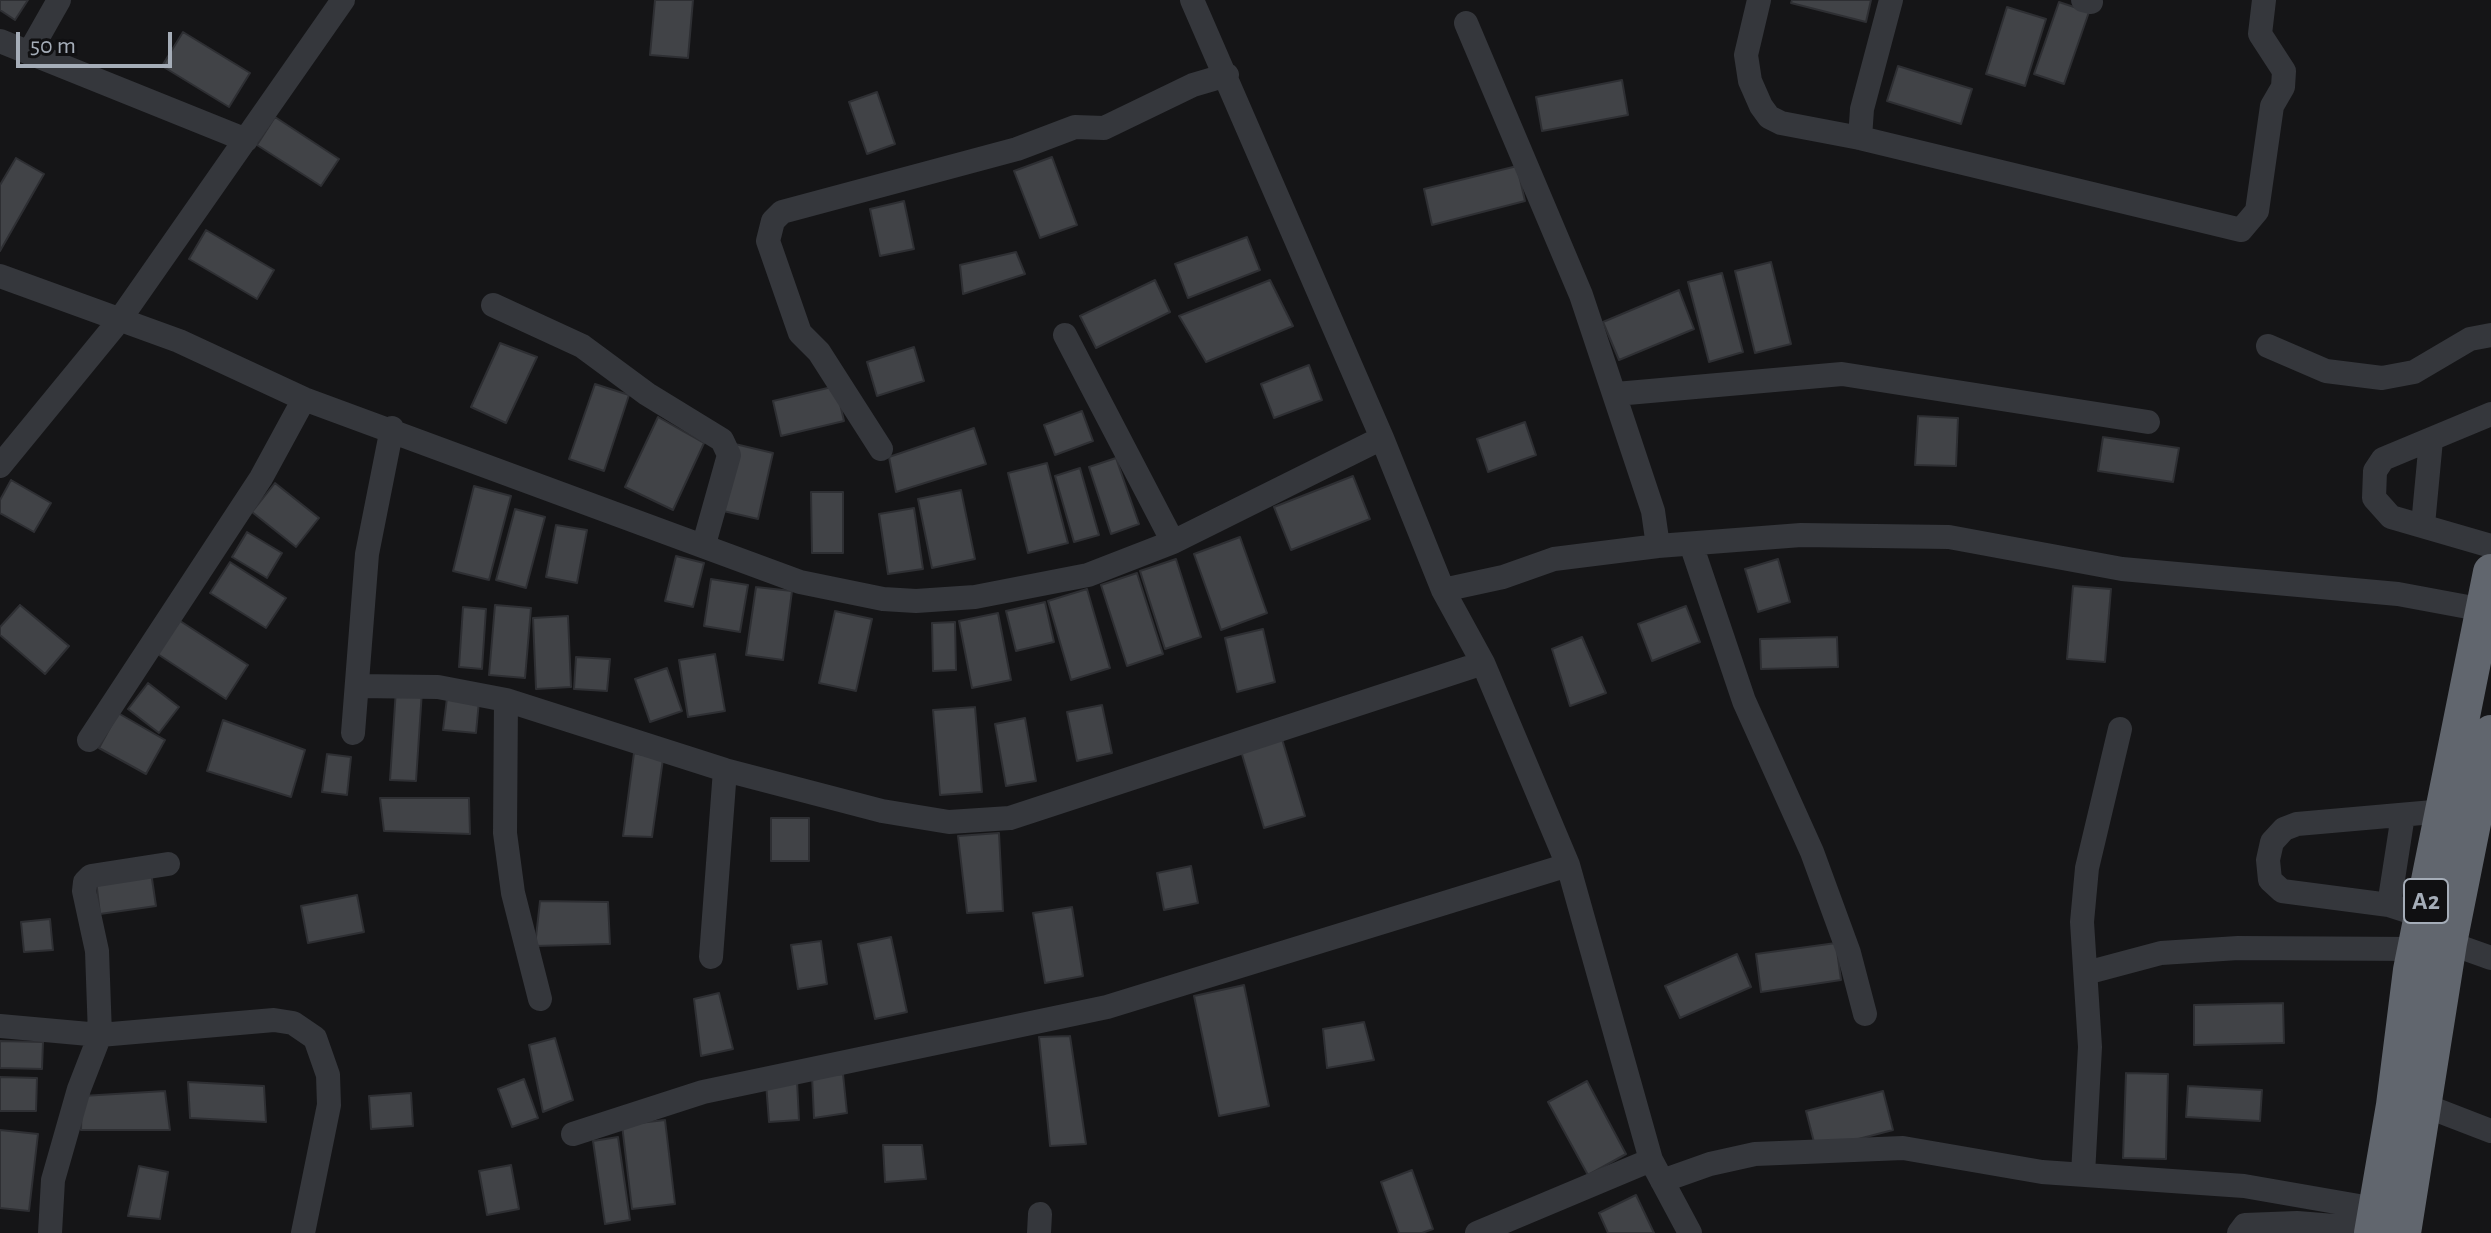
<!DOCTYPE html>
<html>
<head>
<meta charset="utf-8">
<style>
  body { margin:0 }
  #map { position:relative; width:2491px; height:1233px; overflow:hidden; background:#151517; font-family:"Alegreya Sans",sans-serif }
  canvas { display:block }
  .scale { position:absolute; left:16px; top:32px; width:156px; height:36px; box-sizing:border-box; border:4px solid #a5adb8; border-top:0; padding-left:10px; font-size:24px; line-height:28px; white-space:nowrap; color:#a5adb8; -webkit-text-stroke:6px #101012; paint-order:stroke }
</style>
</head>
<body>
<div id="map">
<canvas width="2491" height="1233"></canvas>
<div class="scale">50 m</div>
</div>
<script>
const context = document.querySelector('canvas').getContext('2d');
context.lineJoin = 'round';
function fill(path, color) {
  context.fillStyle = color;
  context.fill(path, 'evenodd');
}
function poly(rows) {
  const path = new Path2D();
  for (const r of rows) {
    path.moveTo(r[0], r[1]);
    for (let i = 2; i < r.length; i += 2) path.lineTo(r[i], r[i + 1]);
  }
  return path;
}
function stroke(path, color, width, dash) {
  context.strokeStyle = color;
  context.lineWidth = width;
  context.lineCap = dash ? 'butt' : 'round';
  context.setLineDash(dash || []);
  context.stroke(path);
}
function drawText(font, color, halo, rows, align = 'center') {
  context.font = font + ' "Alegreya Sans",sans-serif';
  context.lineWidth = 7;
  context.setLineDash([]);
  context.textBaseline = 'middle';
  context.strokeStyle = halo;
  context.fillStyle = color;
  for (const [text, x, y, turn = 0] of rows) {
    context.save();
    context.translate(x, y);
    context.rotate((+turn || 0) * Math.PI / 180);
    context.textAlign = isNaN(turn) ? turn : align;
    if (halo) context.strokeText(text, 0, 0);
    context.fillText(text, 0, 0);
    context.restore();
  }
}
const building = poly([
  [0,0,28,0,15,20,0,10,0,0],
  [655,0,693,0,688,58,650,55,655,0],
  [1792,0,1871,0,1866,22,1791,3,1792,0],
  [2059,2,2089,12,2064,84,2034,74,2059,2],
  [2007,7,2046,19,2025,86,1986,74,2007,7],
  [183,32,250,73,229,107,162,66,183,32],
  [1898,66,1972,89,1961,124,1887,101,1898,66],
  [1622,80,1628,115,1542,131,1536,97,1622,80],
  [877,92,895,144,867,154,849,102,877,92],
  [275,117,339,159,321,186,257,145,275,117],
  [1052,157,1077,225,1040,238,1014,171,1052,157],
  [16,158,44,174,0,251,0,185,16,158],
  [1517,166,1525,201,1432,225,1424,189,1517,166],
  [904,201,914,249,880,256,870,209,904,201],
  [206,230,274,270,257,299,189,259,206,230],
  [1247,237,1260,270,1188,298,1175,264,1247,237],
  [1016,252,1025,274,963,294,960,265,1016,252],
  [1771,262,1791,344,1755,353,1735,271,1771,262],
  [1722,273,1743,352,1709,362,1688,282,1722,273],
  [1155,280,1170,312,1096,348,1080,316,1155,280],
  [1270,280,1293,326,1206,362,1179,316,1270,280],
  [1679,290,1694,329,1619,360,1603,322,1679,290],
  [500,343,537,357,506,423,471,407,500,343],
  [914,347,924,381,877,396,867,362,914,347],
  [1309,365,1322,400,1274,418,1261,384,1309,365],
  [595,384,629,395,604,471,569,459,595,384],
  [836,386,844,421,781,436,773,401,836,386],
  [1082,411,1093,441,1055,455,1044,425,1082,411],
  [1918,416,1958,418,1956,466,1915,465,1918,416],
  [658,417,704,443,673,510,625,487,658,417],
  [1525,422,1536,455,1488,472,1477,439,1525,422],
  [974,428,986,464,896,492,889,457,974,428],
  [2103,437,2179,448,2173,482,2098,471,2103,437],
  [735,444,773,453,758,519,719,510,735,444],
  [1116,458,1139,524,1111,534,1089,467,1116,458],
  [1047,463,1068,543,1028,553,1008,473,1047,463],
  [1080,468,1099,535,1074,542,1055,476,1080,468],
  [1353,476,1370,519,1291,550,1274,507,1353,476],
  [11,480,51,503,34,532,0,513,0,500,11,480],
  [275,483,319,518,296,547,252,512,275,483],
  [474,486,511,496,489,580,453,571,474,486],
  [961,490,975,559,932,568,918,499,961,490],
  [811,492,843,492,843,553,812,553,811,492],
  [914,508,923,569,888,574,879,514,914,508],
  [515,509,545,517,526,588,496,580,515,509],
  [556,525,587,530,577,583,546,577,556,525],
  [247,532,282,553,267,578,232,557,247,532],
  [1240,537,1267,613,1221,630,1194,554,1240,537],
  [676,556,704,563,693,607,665,601,676,556],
  [1176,559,1201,637,1165,649,1140,571,1176,559],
  [1778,559,1790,602,1758,612,1745,569,1778,559],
  [230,562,286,598,266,628,210,593,230,562],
  [1137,573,1163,654,1127,666,1101,585,1137,573],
  [711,579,748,585,740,632,704,626,711,579],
  [2073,586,2111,589,2105,662,2067,659,2073,586],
  [756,587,792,591,783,660,746,655,756,587],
  [1087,589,1110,668,1071,680,1048,601,1087,589],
  [1045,602,1054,642,1016,651,1006,611,1045,602],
  [20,605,69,646,45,674,0,635,0,627,20,605],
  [495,605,531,608,525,678,489,675,495,605],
  [1686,606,1700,642,1652,661,1638,624,1686,606],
  [463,607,486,609,482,669,459,667,463,607],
  [835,611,872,619,856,691,819,683,835,611],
  [998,613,1011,680,972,688,959,621,998,613],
  [568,616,571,687,536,689,533,618,568,616],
  [174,617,248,665,226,699,153,651,174,617],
  [955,622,956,670,933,671,932,623,955,622],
  [1263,629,1275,682,1237,692,1225,638,1263,629],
  [1582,637,1606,693,1570,706,1552,649,1582,637],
  [1837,637,1838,667,1761,669,1760,639,1837,637],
  [715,654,725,711,688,717,679,660,715,654],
  [576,657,610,659,607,691,574,689,576,657],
  [667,668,682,711,650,722,635,679,667,668],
  [148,683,179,707,159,733,128,709,148,683],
  [396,689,422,691,416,781,390,780,396,689],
  [447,698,479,701,476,733,443,730,447,698],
  [1102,705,1112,753,1077,761,1067,712,1102,705],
  [975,707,982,792,940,795,933,710,975,707],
  [118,713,165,740,146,774,99,748,118,713],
  [1025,718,1036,781,1006,786,995,724,1025,718],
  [223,720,305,750,291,797,207,771,223,720],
  [1282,739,1305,816,1264,828,1241,751,1282,739],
  [634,753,663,759,652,837,623,836,634,753],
  [327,754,351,757,347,795,322,792,327,754],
  [380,798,469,798,470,834,384,831,380,798],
  [771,818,809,818,809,861,771,861,771,818],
  [999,833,1003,911,967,913,958,836,999,833],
  [1191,866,1198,903,1164,910,1157,873,1191,866],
  [151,872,156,906,100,914,96,880,151,872],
  [357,895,364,932,308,943,301,906,357,895],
  [540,901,608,902,610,944,535,946,540,901],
  [1072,907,1083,976,1045,983,1033,913,1072,907],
  [50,919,53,950,24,952,21,922,50,919],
  [891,937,907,1012,875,1019,858,944,891,937],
  [821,941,827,984,798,989,791,945,821,941],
  [1836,943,1841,980,1761,992,1756,954,1836,943],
  [1737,954,1751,987,1680,1018,1665,986,1737,954],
  [1244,985,1269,1106,1219,1116,1194,996,1244,985],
  [719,993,733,1049,701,1056,694,999,719,993],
  [2283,1003,2284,1043,2194,1045,2194,1005,2283,1003],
  [1364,1022,1374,1060,1327,1068,1323,1029,1364,1022],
  [1070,1036,1086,1144,1050,1146,1039,1037,1070,1036],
  [555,1038,573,1100,543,1112,529,1045,555,1038],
  [0,1041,43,1042,42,1069,0,1068,0,1041],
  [2126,1073,2168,1074,2166,1159,2123,1158,2126,1073],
  [843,1074,847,1113,814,1118,812,1076,843,1074],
  [0,1077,37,1078,36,1111,0,1111,0,1077],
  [524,1079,538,1118,512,1127,498,1089,524,1079],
  [797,1081,799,1120,769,1122,766,1083,797,1081],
  [1587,1081,1626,1154,1588,1175,1548,1102,1587,1081],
  [188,1082,264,1086,266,1122,190,1118,188,1082],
  [2188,1086,2262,1090,2260,1121,2186,1117,2188,1086],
  [165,1091,170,1130,81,1130,82,1096,165,1091],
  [1883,1091,1893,1130,1816,1150,1806,1111,1883,1091],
  [411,1093,413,1126,371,1129,369,1096,411,1093],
  [665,1120,675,1204,632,1209,622,1125,665,1120],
  [0,1130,38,1134,29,1211,0,1208,0,1130],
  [618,1137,630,1220,605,1224,593,1141,618,1137],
  [883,1145,922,1145,926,1179,885,1182,883,1145],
  [511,1165,519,1209,487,1215,479,1171,511,1165],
  [139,1166,168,1172,160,1219,128,1216,139,1166],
  [1412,1170,1433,1229,1422,1233,1399,1233,1381,1182,1412,1170],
  [1636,1195,1654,1233,1608,1233,1599,1213,1636,1195]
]);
fill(building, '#414347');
stroke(building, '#2e2f33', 2);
stroke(poly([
  [1192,0,1382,438,1443,590,1483,663,1568,865,1651,1160,1690,1233],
  [1759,0,1746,55,1750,81,1761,106,1769,117,1781,123,1860,138,2241,230,2257,211,2272,106,2283,87,2284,71,2260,34,2264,0],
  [2083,0,2091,2],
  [1466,23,1581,295,1653,511,1658,546],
  [0,41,246,140],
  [29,53,59,0],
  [1860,138,1862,109,1891,0],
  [0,276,179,341,304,399,800,582,883,599,916,601,975,597,1088,575,1173,542,1382,438],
  [493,305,582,346,647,394,722,440,729,455,704,544],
  [1065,335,1173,542],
  [2268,346,2326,371,2382,378,2414,372,2470,339,2491,335],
  [1616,394,1842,374,2148,422],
  [2491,414,2383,459,2375,471,2374,498,2391,517,2491,546],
  [881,449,819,352,800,333,768,241,773,221,782,212,1017,149,1075,127,1104,128,1193,85,1227,75],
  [0,466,118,322,343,0],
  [2423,525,2431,440],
  [1691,544,1744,701,1812,852,1849,953,1865,1014],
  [1443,590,1503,577,1554,559,1658,546,1801,535,1949,537,2122,569,2398,594,2484,610],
  [357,686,438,687,506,700,725,770,882,811,949,822,1010,818,1483,663],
  [506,700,505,833,513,893,540,999],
  [353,733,367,554,392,428],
  [89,740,261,478,304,399],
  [2389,905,2403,815],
  [2423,916,2389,905,2282,891,2270,880,2268,860,2272,842,2284,829,2297,824,2456,810],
  [2449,943,2491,958],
  [711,957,725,770],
  [2086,973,2161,953,2238,948,2416,949],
  [0,1026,100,1035,274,1020,293,1023,315,1038,328,1075,329,1105,303,1233],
  [2426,1106,2491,1131],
  [573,1134,703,1092,1107,1007,1568,865],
  [2083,1174,2090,1047,2082,922,2087,868,2120,729],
  [1662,1181,1710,1164,1755,1154,1903,1148,2042,1172,2244,1186,2376,1209],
  [50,1233,53,1180,79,1089,100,1035,97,951,84,891,85,882,91,876,168,864],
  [1039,1233,1040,1214],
  [1477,1233,1651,1160],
  [2239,1233,2245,1225,2297,1223,2372,1229]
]), '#35373c', 24);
stroke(poly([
  [2372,1233,2394,1105,2411,970,2491,572],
  [2403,1233,2449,943,2491,733]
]), '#61666e', 36);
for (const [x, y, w] of [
  [2426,901,44]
]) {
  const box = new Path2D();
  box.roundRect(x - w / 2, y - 22, w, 44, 6);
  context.fillStyle = '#101012';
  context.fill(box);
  stroke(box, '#a5adb8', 2);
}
drawText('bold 26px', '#a5adb8', null, [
  ["A2",2426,901]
]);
</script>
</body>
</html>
